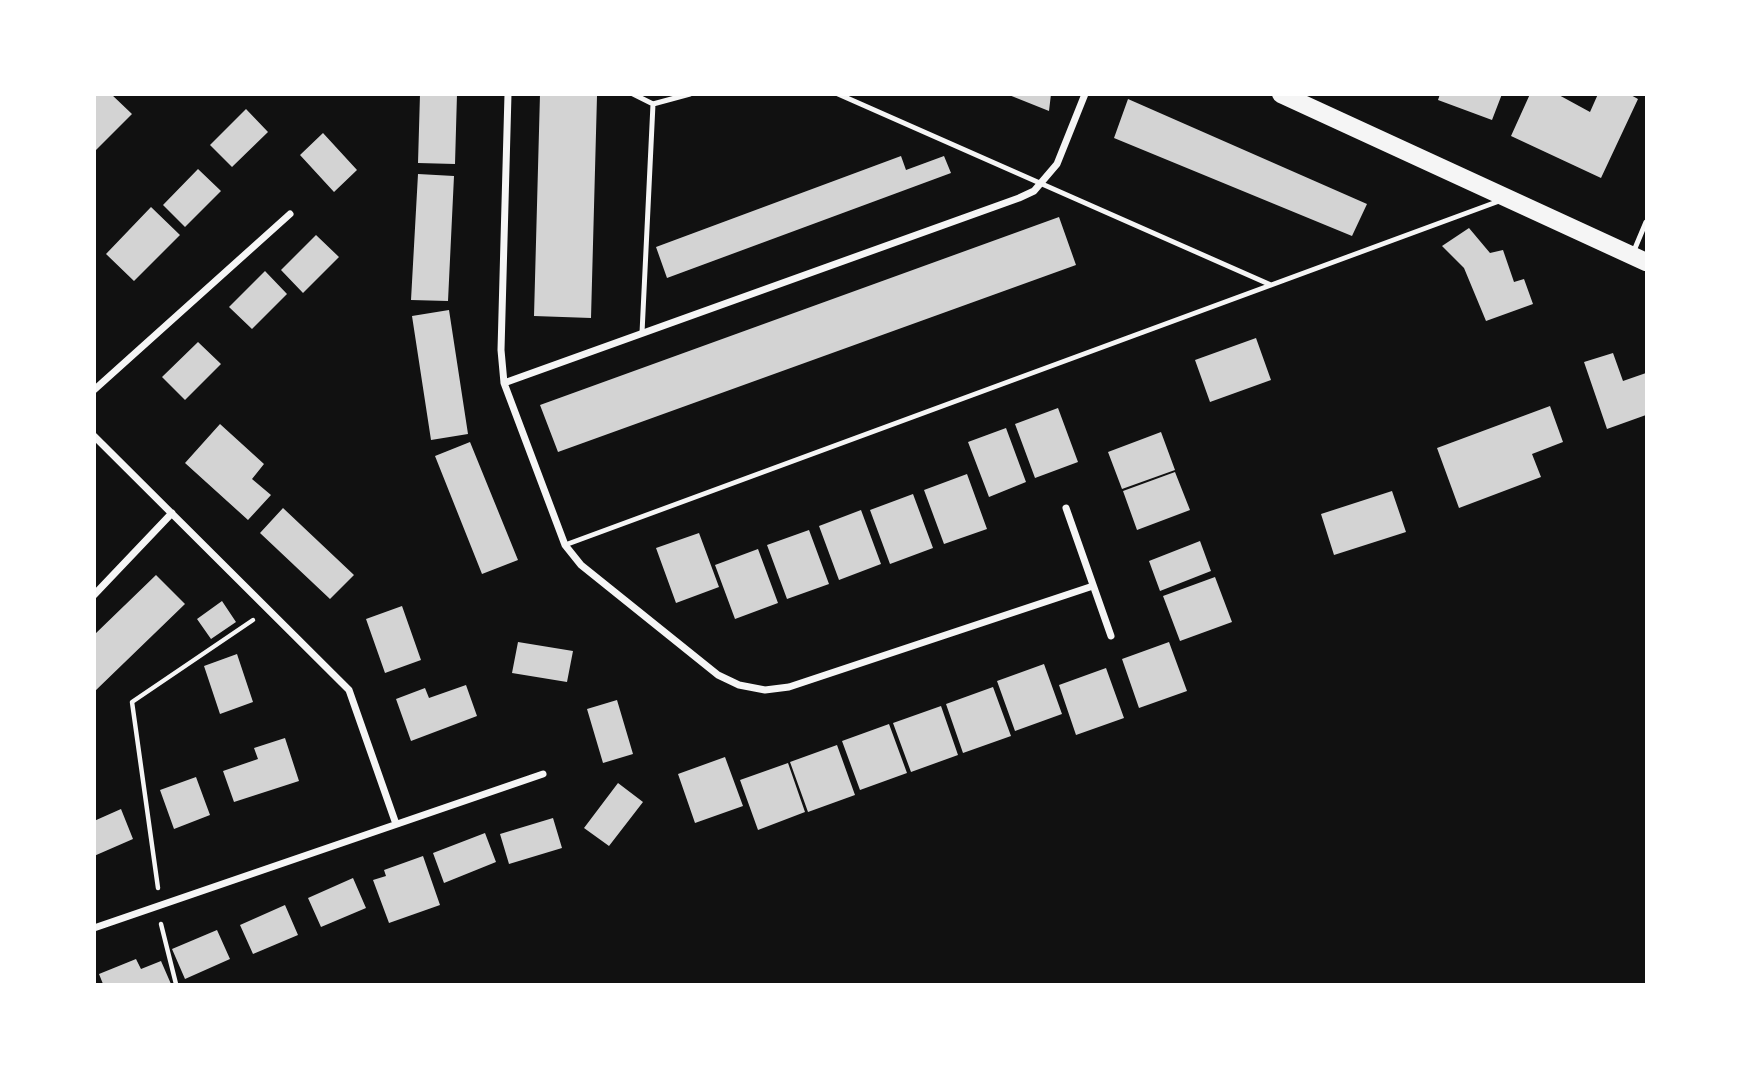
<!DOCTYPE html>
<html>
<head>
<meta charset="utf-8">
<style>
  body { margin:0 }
  #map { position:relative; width:1741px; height:1079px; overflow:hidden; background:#111; font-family:Overpass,sans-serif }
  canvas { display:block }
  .frame { position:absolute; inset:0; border:96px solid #fff; pointer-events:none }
</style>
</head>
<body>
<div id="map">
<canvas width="1741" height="1079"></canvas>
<div class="frame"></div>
</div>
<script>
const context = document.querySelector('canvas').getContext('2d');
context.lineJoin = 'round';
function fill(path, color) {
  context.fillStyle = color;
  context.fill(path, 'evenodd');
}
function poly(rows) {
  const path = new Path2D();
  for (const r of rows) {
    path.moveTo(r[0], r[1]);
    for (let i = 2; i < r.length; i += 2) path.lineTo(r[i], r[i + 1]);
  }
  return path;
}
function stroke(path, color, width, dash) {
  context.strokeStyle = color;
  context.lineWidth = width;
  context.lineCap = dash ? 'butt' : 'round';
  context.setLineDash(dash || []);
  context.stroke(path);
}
fill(poly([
  [111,94,132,114,94,152,94,96],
  [420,94,457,94,455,164,418,163],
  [540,94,597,96,591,318,534,316],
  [1009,94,1051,94,1049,111,1009,95],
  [1440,94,1502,94,1492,120,1438,100],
  [1530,94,1557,94,1590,112,1598,94,1629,94,1638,99,1601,178,1511,136],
  [1128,99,1367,204,1352,236,1114,138],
  [246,109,268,132,232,167,210,145],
  [323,133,357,170,334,192,300,155],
  [901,156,906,170,944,156,951,173,667,278,656,247],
  [198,169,221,191,185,227,163,205],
  [418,174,454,176,448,301,411,300],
  [151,207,180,235,134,281,106,254],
  [1059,217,1076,265,558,452,540,405],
  [1469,228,1490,253,1503,250,1514,282,1524,279,1533,304,1486,321,1464,268,1442,246],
  [316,235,339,257,303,293,281,270],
  [265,271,287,294,252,329,229,307],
  [449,310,468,434,431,440,412,316],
  [1256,338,1271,380,1210,402,1195,360],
  [198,342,221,364,185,400,162,377],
  [1613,353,1623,381,1646,373,1646,415,1607,429,1584,362],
  [1550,406,1563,442,1532,454,1541,477,1459,508,1437,448],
  [1058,408,1078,462,1035,478,1015,424],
  [220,424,264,464,252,479,271,495,248,520,185,463],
  [1006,428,1026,482,989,497,968,442],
  [1161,432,1175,470,1122,489,1108,452],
  [470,442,518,560,482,574,435,456],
  [1175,472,1190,510,1137,530,1123,491],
  [967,474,987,529,944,544,924,490],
  [1392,491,1406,532,1334,555,1321,514],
  [913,494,933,548,890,564,870,510],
  [283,508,354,575,330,599,260,533],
  [861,510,881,564,839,580,819,526],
  [809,530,829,584,787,599,767,545],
  [699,533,719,587,676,603,656,548],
  [1200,541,1211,571,1160,591,1149,561],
  [758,549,778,603,735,619,715,565],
  [156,575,185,604,94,692,94,635],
  [1215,577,1232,622,1180,641,1163,596],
  [222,601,236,622,211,639,197,619],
  [402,606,421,660,385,673,366,619],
  [518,642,573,651,567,682,512,673],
  [1169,642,1187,691,1139,708,1122,659],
  [237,654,253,702,220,714,204,666],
  [1044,664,1062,714,1015,731,997,681],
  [1106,668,1124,718,1076,735,1059,685],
  [466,685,477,716,411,741,396,699,425,688,429,698],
  [993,687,1011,736,963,753,946,704],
  [617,700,633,754,603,763,587,709],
  [941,706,958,755,911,772,893,723],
  [889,724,907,773,860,790,842,741],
  [285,738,299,781,234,802,223,771,258,759,254,748],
  [837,745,855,795,808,812,790,762],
  [725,757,743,806,695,823,678,774],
  [788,763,805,812,758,830,740,780],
  [196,777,210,815,174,829,160,790],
  [618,783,643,802,609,846,584,828],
  [121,809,133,839,94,856,94,821],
  [553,818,562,848,509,864,500,834],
  [485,833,496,862,444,883,433,853],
  [423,856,440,905,389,923,373,880,386,876,384,870],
  [353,878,366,908,321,927,308,898],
  [285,905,298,935,253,954,240,925],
  [217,930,230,959,185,979,172,949],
  [136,959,141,969,161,961,171,984,103,984,99,974]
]), '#d3d3d3');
stroke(poly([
  [158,888,132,702,253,620],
  [161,924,176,984]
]), '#f5f5f5', 4.5);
stroke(poly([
  [633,94,653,104,690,94],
  [838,94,1271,285],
  [1633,253,1646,222],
  [642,333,653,104],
  [565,545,1502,200]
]), '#f5f5f5', 5);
stroke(poly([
  [508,94,501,350,504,383,565,545,581,565,718,675,739,685,765,690,789,687,1093,586],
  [504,383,1019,198,1034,191,1057,164,1085,94],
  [94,390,290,214],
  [94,436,349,690,396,824],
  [1066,508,1111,636],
  [94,595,172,513],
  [94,928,543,774]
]), '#f5f5f5', 7);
stroke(poly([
  [1281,94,1646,262]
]), '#f5f5f5', 18);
</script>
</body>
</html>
